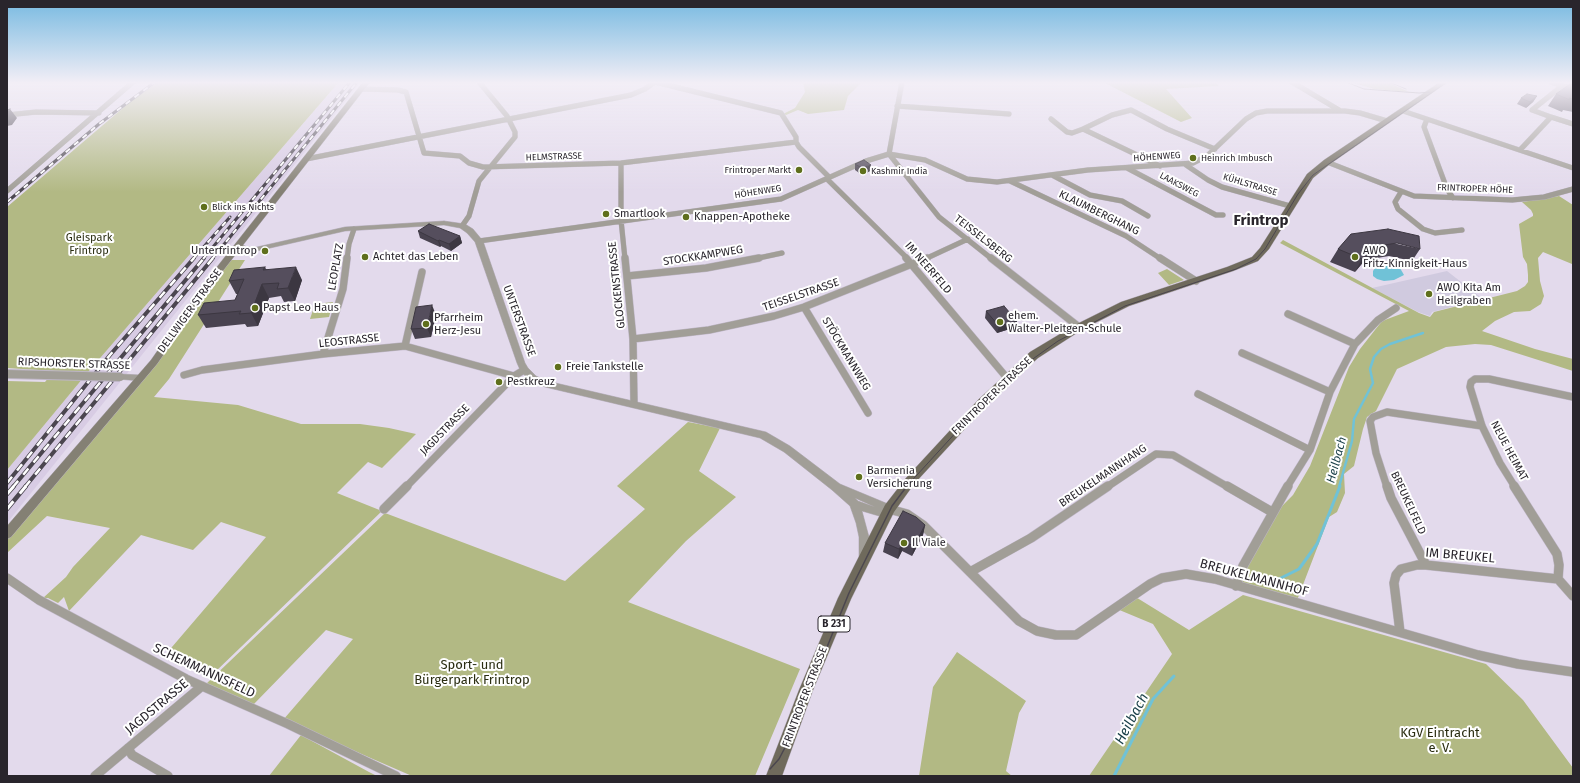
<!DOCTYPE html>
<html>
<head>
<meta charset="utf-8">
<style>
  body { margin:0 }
  #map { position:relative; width:1580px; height:783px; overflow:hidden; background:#e3daec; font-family:"Fira Sans",sans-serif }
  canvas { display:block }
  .frame { position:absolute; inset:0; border:8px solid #29252c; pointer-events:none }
</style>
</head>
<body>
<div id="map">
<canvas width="1580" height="783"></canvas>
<div class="frame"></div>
</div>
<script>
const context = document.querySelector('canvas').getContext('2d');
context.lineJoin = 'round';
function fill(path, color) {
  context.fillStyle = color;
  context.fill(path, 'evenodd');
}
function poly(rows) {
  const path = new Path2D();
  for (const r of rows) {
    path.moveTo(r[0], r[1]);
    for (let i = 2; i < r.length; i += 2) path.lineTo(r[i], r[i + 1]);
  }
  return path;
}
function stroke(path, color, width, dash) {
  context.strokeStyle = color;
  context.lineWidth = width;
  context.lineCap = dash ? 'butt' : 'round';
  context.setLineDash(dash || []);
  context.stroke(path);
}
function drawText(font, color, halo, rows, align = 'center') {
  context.font = font + ' "Fira Sans",sans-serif';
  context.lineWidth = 4;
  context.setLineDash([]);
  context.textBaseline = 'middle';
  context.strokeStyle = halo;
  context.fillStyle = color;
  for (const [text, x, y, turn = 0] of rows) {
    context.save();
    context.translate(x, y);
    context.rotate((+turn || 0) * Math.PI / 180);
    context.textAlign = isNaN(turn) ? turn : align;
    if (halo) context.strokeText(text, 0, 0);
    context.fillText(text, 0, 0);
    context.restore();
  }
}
fill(poly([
  [339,82,361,82,7,523,7,470,88,372]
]), '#d8cce4');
fill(poly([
  [1447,271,1483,299,1432,312,1430,316,1418,312,1372,288]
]), '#d0cadf');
fill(poly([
  [158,82,339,82,88,372,7,470,7,381,45,382,54,371,7,368,7,207,130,102],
  [803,82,862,82,848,96,844,110,808,114,798,110,786,115,783,114,795,108,805,92],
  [1103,82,1216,82,1219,86,1166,89,1192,118,1181,122],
  [1351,82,1388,82,1409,92,1374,89],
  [1559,196,1573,205,1573,263,1572,264,1543,252,1538,258,1540,281,1544,296,1541,304,1530,311,1514,312,1495,321,1482,331,1535,349,1573,359,1573,371,1491,345,1475,344,1446,347,1397,369,1376,411,1367,417,1363,429,1354,466,1344,474,1345,493,1337,512,1329,517,1296,603,1238,586,1248,560,1278,510,1293,495,1310,466,1349,367,1360,349,1382,321,1409,311,1280,243,1283,240,1419,313,1430,317,1434,312,1517,291,1525,286,1528,282,1528,275,1527,264,1523,257,1519,224,1533,216,1533,214,1531,210,1522,202],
  [230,260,245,260,169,379,154,397,238,405,301,424,360,424,389,428,416,434,382,468,368,462,337,493,382,511,213,674,166,654,266,537,221,522,193,550,141,535,69,611,64,597,58,603,48,598,43,598,66,577,73,567,110,528,47,516,7,553,7,537,166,350],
  [1167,269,1184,280,1169,285,1158,273],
  [333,302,329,317,310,319,315,304],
  [688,422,720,428,699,471,736,497,686,541,628,602,800,669,755,776,412,776,283,720,353,639,326,630,253,705,206,684,385,513,565,581,645,509,617,486],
  [1243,595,1486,664,1523,700,1573,768,1573,776,1089,776,1172,654,1153,624,1117,609,1134,596,1189,630],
  [957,652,1026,701,1019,713,1006,771,1012,776,919,776,933,687],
  [301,735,369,772,377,776,269,776]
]), '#b2b984');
fill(poly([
  [1384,264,1394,266,1400,268,1404,275,1394,280,1384,281,1377,279,1373,276,1373,271,1375,268]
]), '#70c2d7');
stroke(poly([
  [1339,487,1352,441,1354,419,1373,383,1370,369,1374,357,1381,349,1390,344,1423,333]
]), '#70c2d7', 2.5);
stroke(poly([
  [1277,580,1299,569,1317,544,1340,486],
  [1114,776,1153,699,1174,676]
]), '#70c2d7', 3);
const minorFar2 = poly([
  [655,82,781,113,796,137,796,142,799,147,829,177],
  [902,82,889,154,939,217,992,259],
  [1292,82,1339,110],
  [1551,82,1573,89],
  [361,89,398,90,406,92,424,153,460,156,469,163,483,167,621,163,796,142],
  [897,106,1009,114],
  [1403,111,1573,168],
  [7,115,36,112,99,113],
  [1551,117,1573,124],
  [1051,119,1067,132,1072,133,1083,129,1160,166],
  [1427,119,1424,127,1447,189,1453,198],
  [1083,129,1112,115,1131,110,1167,129,1215,149],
  [1520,150,1551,117,1532,110,1562,86],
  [306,159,631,95,645,89,655,82],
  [1327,162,1414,196,1512,200,1544,197,1573,189],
  [621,163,621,220,625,259],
  [1186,165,1208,180,1222,187,1290,206],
  [1127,168,1216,215,1223,215],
  [1052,175,1090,195,1122,201,1148,216],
  [827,179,908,259],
  [1010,181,1126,236,1161,259],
  [7,191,133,82],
  [1401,192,1395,202,1398,209,1423,229,1435,233,1462,230],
  [462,226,469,216,479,181,515,137,515,132,507,116,479,82],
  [479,241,781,199,866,161,889,154,925,160,967,179,997,182,1088,170,1193,163,1207,156,1246,119,1256,113,1267,111,1345,111,1360,113,1387,121],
  [347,259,349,244,354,229],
  [754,259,782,253],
  [925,259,968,239]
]);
const minorFar1 = poly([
  [625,258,633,339,634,404],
  [906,258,1007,378],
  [991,258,1079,327],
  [1160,258,1196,281],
  [627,276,706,268,759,258],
  [804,307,868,413],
  [1288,314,1355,344],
  [633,339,709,330,774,316,804,307,927,258],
  [405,346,422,272],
  [1242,353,1330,392],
  [323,354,343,289,347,258],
  [184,375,202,370,323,354,405,346,514,376],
  [1198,394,1310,450],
  [406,487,514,376,524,370],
  [1107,487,1156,454,1173,455,1228,487],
  [1287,487,1310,450,1330,392,1355,344,1378,320,1396,308],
  [1387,487,1376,453,1370,421,1373,417,1387,412,1482,426],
  [1515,487,1500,463,1482,426,1470,387,1471,382,1475,379,1489,379,1573,397]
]);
const minor = poly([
  [1227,486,1272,512],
  [1387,486,1391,498,1426,565],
  [1514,486,1557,554,1559,565,1558,579,1573,596],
  [384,509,407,486],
  [889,509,907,514,923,525,1019,621,1037,631,1056,635,1076,635,1150,584,1162,578,1186,574,1215,579,1478,655,1518,664,1573,672],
  [970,572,1031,538,1108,486],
  [7,578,39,600,186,679,288,724,396,776],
  [1236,586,1243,566,1288,486],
  [1400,632,1394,583,1396,575,1401,569,1417,565,1426,565,1558,579],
  [128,748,132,755,168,776],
  [95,776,202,686]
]);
const tertiary = poly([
  [444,221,465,224,473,229,483,241,525,363,528,368,536,376,547,381,766,432,790,446,840,484,893,506,894,509,893,512,879,516,862,511,869,537,869,559,868,562,864,564,860,562,859,559,859,537,856,523,850,506,832,490,784,452,760,438,545,387,530,380,521,372,517,363,475,242,467,233,460,228,444,225,345,231,257,251,242,251,235,245,239,243,247,247,257,247,345,227,444,221],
  [855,498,875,507,858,501,855,498],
  [120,374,141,375,145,378,141,381,117,379,116,377,117,375,120,374]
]);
const secondary = poly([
  [363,82,370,82,215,281,157,364,11,537,7,539,7,526,151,360,209,277,363,82]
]);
const primary = poly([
  [1440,82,1448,82,1330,164,1313,178,1269,249,1258,261,1233,271,1129,306,1083,329,1038,358,987,405,914,484,894,512,851,599,813,690,782,776,766,776,799,690,838,598,885,505,906,478,979,399,1030,352,1075,325,1121,302,1227,267,1252,257,1260,248,1307,174,1324,160,1440,82]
]);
stroke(minorFar2, '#beb6c6', 5.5);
stroke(minorFar1, '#beb6c6', 8);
stroke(minor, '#beb6c6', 10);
stroke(tertiary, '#beb6c6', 1);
stroke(secondary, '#beb6c6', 1);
stroke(primary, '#beb6c6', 1);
stroke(minorFar2, '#a19e97', 5);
stroke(minorFar1, '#a19e97', 7);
stroke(minor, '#a19e97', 9);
fill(tertiary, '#a19e97');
fill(secondary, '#848074');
fill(primary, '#6f6a5c');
stroke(poly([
  [1346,82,1364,89,1419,93,1430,92],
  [1389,82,1406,89],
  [906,487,960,428,1023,366,1058,341,1125,306,1236,269,1256,259,1265,249,1298,194,1313,175,1447,82]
]), '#4b464f', 1);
stroke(poly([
  [770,769,779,759,790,738,849,593,892,506,907,486]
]), '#4b464f', 1.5);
const railFar2 = poly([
  [7,202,99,124,155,82],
  [193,259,230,217],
  [203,259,350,82],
  [212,259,357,82]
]);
const railFar1 = poly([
  [7,483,110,355,194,258],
  [13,487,204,258],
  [25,487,213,258]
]);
const rail = poly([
  [7,494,14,486],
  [7,509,26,486]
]);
stroke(railFar2, '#4b464f', 3);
stroke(railFar1, '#4b464f', 4);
stroke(rail, '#4b464f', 4.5);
stroke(railFar2, '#fff', 2, [5.5]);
stroke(railFar1, '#fff', 2.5, [8]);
stroke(rail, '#fff', 3, [10]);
const tertiaryBridge = poly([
  [7,374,120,377]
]);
stroke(tertiaryBridge, '#beb6c6', 10, []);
stroke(tertiaryBridge, '#a19e97', 8);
fill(poly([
  [1573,84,1573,112,1563,110,1562,112,1548,106,1556,94],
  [1537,96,1533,102,1526,108,1517,104,1521,98],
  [855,164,870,171,862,175,855,170],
  [418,231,460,236,462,243,451,251,441,246,440,247,420,238],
  [1351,234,1420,249,1412,261,1389,256,1365,260,1355,272,1330,262,1338,249],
  [265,267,266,269,302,280,295,301,284,302,281,296,269,298,258,326,247,327,245,324,206,328,198,315,235,300,238,294,236,294,229,281],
  [986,311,1017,321,1016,327,997,333,985,318],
  [436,315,431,337,415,339,411,329],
  [925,525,923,535,912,556,902,551,898,559,883,552,885,543]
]), '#494350');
fill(poly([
  [1537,96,1533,102,1526,108,1530,102],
  [10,109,17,118,12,125,7,126,7,114],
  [871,165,870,171,862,175,862,168],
  [460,236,462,243,451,251,449,244],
  [439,240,441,246,440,247,438,241],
  [1372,247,1365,260,1355,272,1362,259],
  [296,267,302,280,295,301,288,288],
  [262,284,269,298,258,326,251,313],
  [432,305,436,315,431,337,427,328],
  [1017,321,1016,327,997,333,999,326],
  [925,525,923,535,912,556,914,546],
  [904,542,902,551,898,559,899,549]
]), '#3c3741');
const building = poly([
  [1570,84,1573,84,1573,99,1569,98,1570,100,1556,94,1570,84],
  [1527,94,1537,96,1530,102,1521,98,1527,94],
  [10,109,7,114,7,110,10,109],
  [864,160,871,165,862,168,855,164,864,160],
  [429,224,460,236,449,244,439,240,438,241,418,231,429,224],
  [1388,229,1419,236,1420,249,1397,243,1372,247,1362,259,1338,249,1351,234,1388,229],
  [265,267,263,270,296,267,288,288,277,289,279,283,262,284,251,313,239,314,241,311,198,315,204,303,235,300,244,279,229,281,234,270,265,267],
  [432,305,427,328,411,329,416,307,432,305],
  [1004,306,1017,321,999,326,986,311,1004,306],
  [903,511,916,517,925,525,914,546,904,542,899,549,885,543,903,511]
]);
fill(building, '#554e5d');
stroke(building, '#3c3741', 1);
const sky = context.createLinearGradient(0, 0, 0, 192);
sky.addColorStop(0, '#78bae1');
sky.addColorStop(0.43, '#f2eef6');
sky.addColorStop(1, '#f2eef600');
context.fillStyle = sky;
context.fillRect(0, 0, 1580, 192);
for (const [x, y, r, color] of [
  [1193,158,4,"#5f6f1c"],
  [799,170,4,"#5f6f1c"],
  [863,171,4,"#5f6f1c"],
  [204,207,4,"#5f6f1c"],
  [606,214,4,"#5f6f1c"],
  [686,217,4,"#5f6f1c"],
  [265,251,4,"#5f6f1c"],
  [365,257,4,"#5f6f1c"],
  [1355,257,4,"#5f6f1c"],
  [1429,294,4,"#5f6f1c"],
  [255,308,4,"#5f6f1c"],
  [1000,322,4,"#5f6f1c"],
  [426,324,4,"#5f6f1c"],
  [558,367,4,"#5f6f1c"],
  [499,382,4,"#5f6f1c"],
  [859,477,4,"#5f6f1c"],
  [904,543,4,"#5f6f1c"]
]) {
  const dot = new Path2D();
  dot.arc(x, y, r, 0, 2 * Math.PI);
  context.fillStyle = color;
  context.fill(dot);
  stroke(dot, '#fff', 1.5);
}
drawText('9px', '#29252c', '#fff', [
  ["HELMSTRASSE",554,157,-2],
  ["HÖHENWEG",1157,157,-4],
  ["LAAKSWEG",1179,185,28],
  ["KÜHLSTRASSE",1250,185,17],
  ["FRINTROPER HÖHE",1475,189,2],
  ["HÖHENWEG",758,192,-9]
]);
drawText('9px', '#29252c', '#fff', [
  ["Heinrich Imbusch",1201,158],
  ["Frintroper Markt",791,170,"right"],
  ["Kashmir India",871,171],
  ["Blick ins Nichts",212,207]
], 'left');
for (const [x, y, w] of [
  [834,624,32]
]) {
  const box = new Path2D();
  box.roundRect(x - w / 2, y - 8, w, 16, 3);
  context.fillStyle = '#fff';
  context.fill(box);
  stroke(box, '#29252c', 1);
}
drawText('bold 10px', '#29252c', null, [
  ["B 231",834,624]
]);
drawText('11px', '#29252c', '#fff', [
  ["KLAUMBERGHANG",1099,213,26],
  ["TEISSELSBERG",983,239,38],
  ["STOCKKAMPWEG",703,256,-9],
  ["LEOPLATZ",336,267,-80],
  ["IM NEERFELD",928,268,49],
  ["GLOCKENSTRASSE",617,285,-96],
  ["TEISSELSTRASSE",801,295,-19],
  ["DELLWIGER STRASSE",190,311,-54],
  ["UNTERSTRASSE",519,321,70],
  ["LEOSTRASSE",349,341,-6],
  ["STÖCKMANNWEG",846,354,59],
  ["RIPSHORSTER STRASSE",74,364,2],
  ["FRINTROPER STRASSE",992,396,-44],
  ["JAGDSTRASSE",445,430,-46],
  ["NEUE HEIMAT",1509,451,62],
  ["BREUKELMANNHANG",1103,476,-34],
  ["BREUKELFELD",1408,503,65],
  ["FRINTROPER STRASSE",805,697,-69]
]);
drawText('11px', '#29252c', '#fff', [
  ["Smartlook",614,214],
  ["Knappen-Apotheke",694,217],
  ["Unterfrintrop",257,251,"right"],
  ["AWO",1363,251],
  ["Fritz-Kinnigkeit-Haus",1363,264],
  ["Achtet das Leben",373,257],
  ["AWO Kita Am",1437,288],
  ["Heilgraben",1437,301],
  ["Papst Leo Haus",263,308],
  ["ehem.",1008,316],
  ["Walter-Pleitgen-Schule",1008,329],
  ["Pfarrheim",434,318],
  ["Herz-Jesu",434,331],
  ["Freie Tankstelle",566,367],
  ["Pestkreuz",507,382],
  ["Barmenia",867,471],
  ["Versicherung",867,484],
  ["Il Viale",912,543]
], 'left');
drawText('11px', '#2a2d11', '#fff', [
  ["Gleispark",89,238],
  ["Frintrop",89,251]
]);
drawText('italic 12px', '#193f48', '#fff', [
  ["Heilbach",1337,460,-75]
]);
drawText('13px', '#29252c', '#fff', [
  ["IM BREUKEL",1460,556,5],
  ["BREUKELMANNHOF",1254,578,15],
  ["SCHEMMANNSFELD",204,671,25],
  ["JAGDSTRASSE",157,707,-40]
]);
drawText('13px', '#2a2d11', '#fff', [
  ["Sport- und",472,665],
  ["Bürgerpark Frintrop",472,680],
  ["KGV Eintracht",1440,733],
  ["e. V.",1440,748]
]);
drawText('italic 14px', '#193f48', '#fff', [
  ["Heilbach",1132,719,-62]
]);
drawText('bold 15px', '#29252c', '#fff', [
  ["Frintrop",1261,221]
]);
</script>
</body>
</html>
